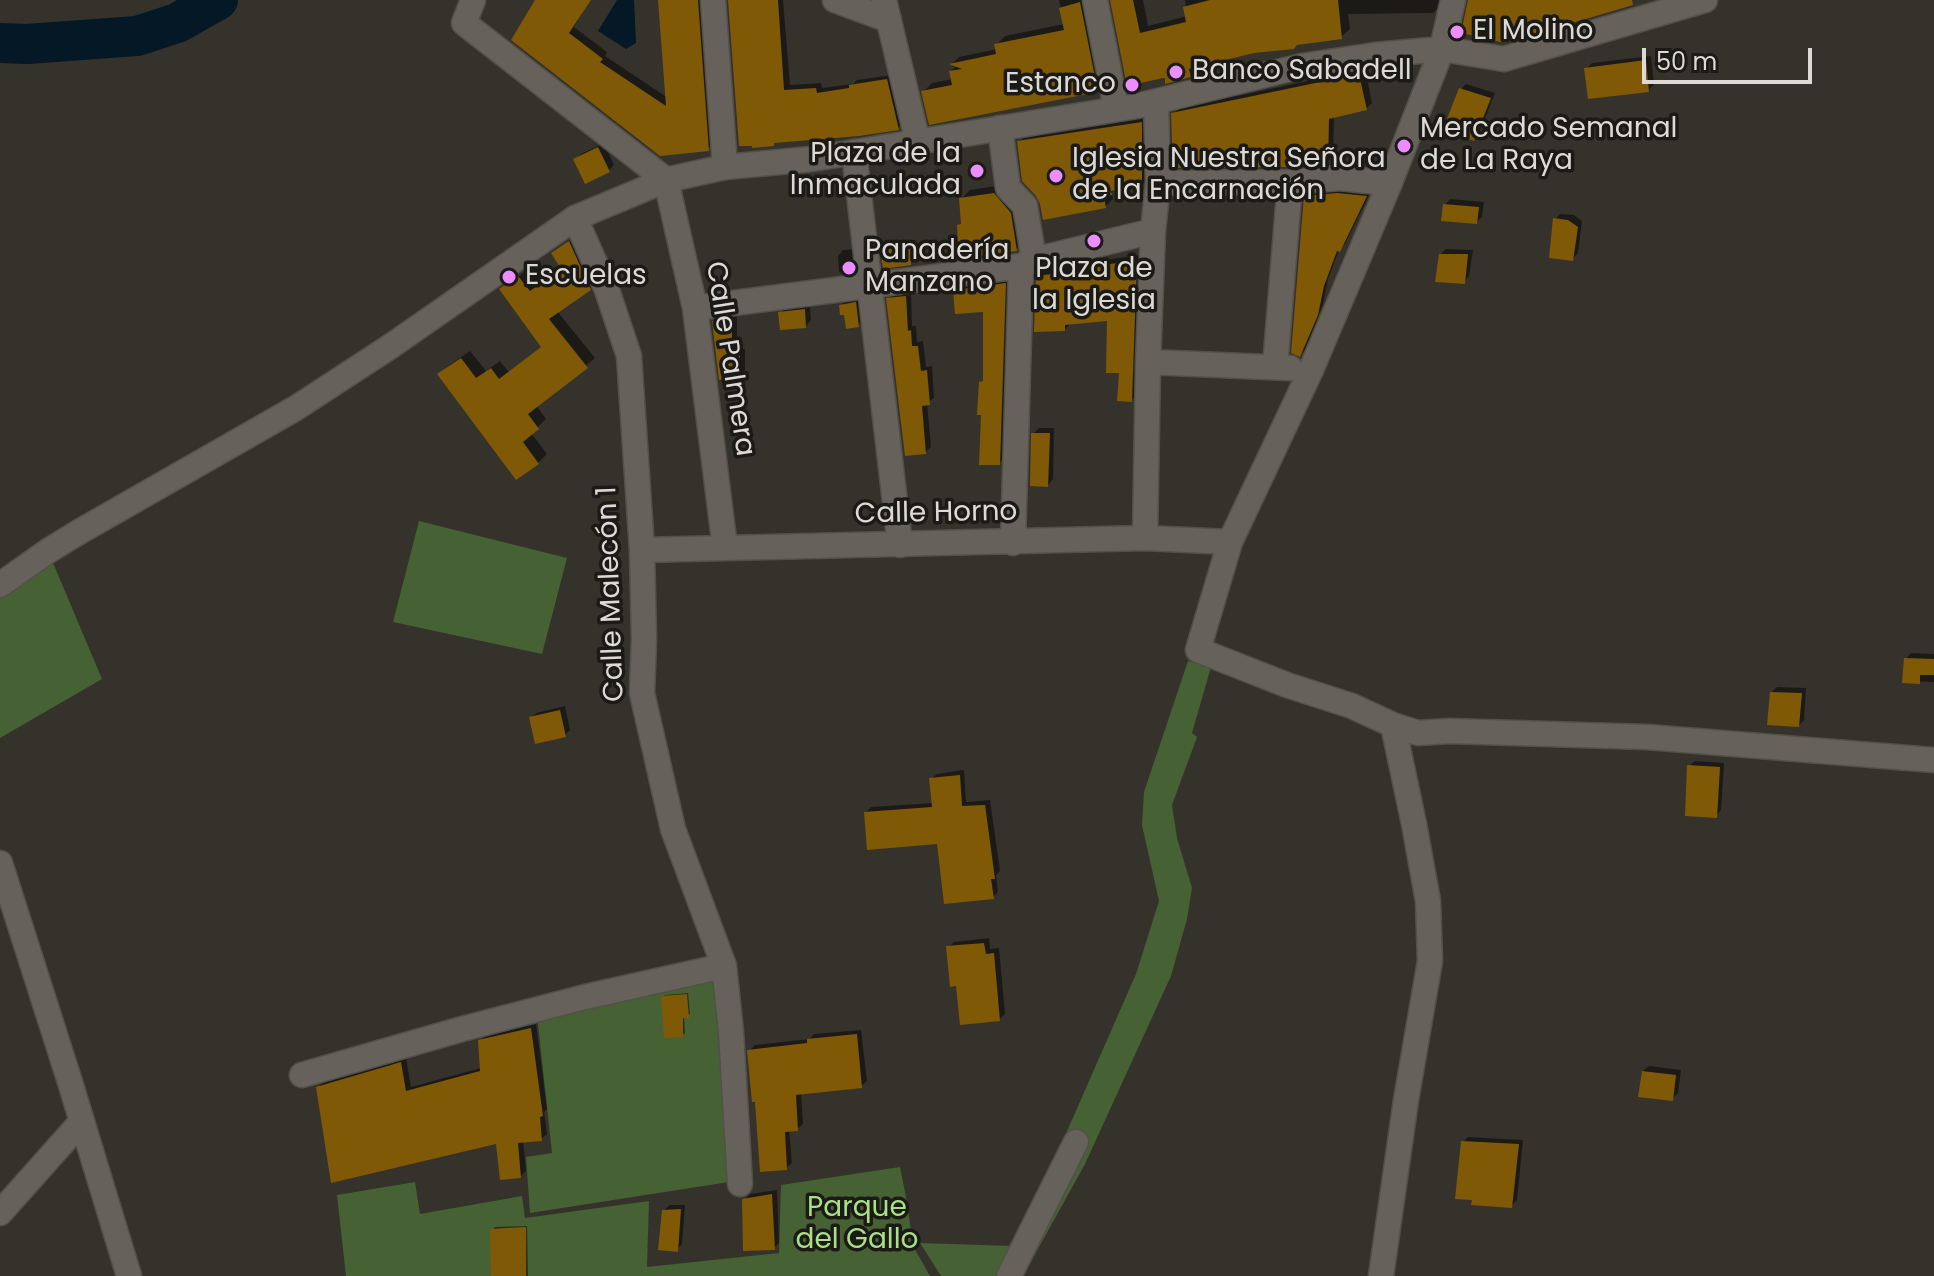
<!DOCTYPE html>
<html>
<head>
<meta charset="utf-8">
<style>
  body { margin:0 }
  #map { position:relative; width:1934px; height:1276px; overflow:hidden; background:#35322b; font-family:Poppins,sans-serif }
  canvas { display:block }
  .scale { position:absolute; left:1642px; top:48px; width:170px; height:36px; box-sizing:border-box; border:4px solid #dddad6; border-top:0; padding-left:10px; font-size:24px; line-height:28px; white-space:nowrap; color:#dddad6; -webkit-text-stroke:6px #1b1a17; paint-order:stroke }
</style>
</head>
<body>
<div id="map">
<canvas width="1934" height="1276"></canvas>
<div class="scale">50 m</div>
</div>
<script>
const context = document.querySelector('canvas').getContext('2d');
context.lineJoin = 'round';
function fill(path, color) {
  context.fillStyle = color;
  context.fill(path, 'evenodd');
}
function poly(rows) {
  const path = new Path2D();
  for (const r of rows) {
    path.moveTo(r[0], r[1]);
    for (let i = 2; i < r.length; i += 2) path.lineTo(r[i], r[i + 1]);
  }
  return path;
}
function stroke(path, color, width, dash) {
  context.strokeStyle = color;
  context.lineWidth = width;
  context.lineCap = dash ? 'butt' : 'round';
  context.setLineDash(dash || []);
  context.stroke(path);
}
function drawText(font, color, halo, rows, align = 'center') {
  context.font = font + ' Poppins,sans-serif';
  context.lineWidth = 7;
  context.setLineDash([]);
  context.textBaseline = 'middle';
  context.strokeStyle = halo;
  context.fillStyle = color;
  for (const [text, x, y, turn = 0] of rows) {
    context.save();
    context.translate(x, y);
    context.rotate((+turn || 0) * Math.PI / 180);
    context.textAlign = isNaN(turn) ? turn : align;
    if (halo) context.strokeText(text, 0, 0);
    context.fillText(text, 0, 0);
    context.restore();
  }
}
fill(poly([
  [419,521,567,558,542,654,393,622],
  [48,551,102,679,0,738,0,585],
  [1188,661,1211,667,1192,733,1197,737,1172,805,1177,838,1192,888,1187,919,1171,976,1085,1164,1023,1276,941,1276,920,1243,1013,1246,1057,1154,1136,974,1159,901,1142,825,1144,792],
  [720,972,729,1182,530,1213,526,1157,552,1153,537,1015],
  [900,1167,907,1202,913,1246,930,1276,346,1276,337,1195,415,1182,420,1214,522,1196,525,1218,649,1201,647,1267,779,1253,781,1185]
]), '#466133');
fill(poly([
  [617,0,634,0,636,43,626,49,598,31]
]), '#041826');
fill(poly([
  [537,0,590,0,574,27,607,52,605,56,668,98,660,0,704,0,714,143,708,149,660,154],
  [730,0,783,0,790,85,821,83,822,88,853,84,857,80,893,75,904,122,898,128,753,143],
  [1059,0,1089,0,1105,82,1097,90,923,92,932,83,953,79,951,71,958,65,952,64,959,57,997,49,996,45,1005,36,1064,24],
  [1112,0,1143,0,1148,26,1187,16,1185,0,1443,0,1442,4,1433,13,1348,14,1350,29,1341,37,1254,51,1198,65,1198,67,1190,76,1167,76],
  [1651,56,1654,84,1649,90,1586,69,1592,63],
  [1365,69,1372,103,1366,109,1334,116,1333,156,1327,162,1173,114,1180,108],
  [1466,84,1495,93,1479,133,1474,138,1461,89],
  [1148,116,1149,177,1142,185,1115,189,1112,192,1113,199,1105,207,1042,203,1019,142,1027,135],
  [604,143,614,165,609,170,576,159,581,154],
  [1003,185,1019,204,1025,241,1016,249,963,223,961,199,970,190],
  [1344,189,1371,191,1345,244,1339,250,1328,279,1323,304,1305,350,1300,355,1306,197,1311,191],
  [1450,199,1484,202,1482,217,1476,222,1445,205],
  [1560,214,1574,215,1582,221,1578,253,1572,259,1555,219],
  [578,234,598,280,589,289,557,311,595,358,536,405,546,419,531,433,547,454,538,463,440,374,448,366,470,351,486,371,500,361,509,372,543,346,502,289,528,269,539,284,563,268,554,253],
  [915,240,916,258,910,263,882,248,888,243],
  [856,249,858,265,852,271,839,272,838,256,843,250],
  [1446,249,1473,250,1469,276,1464,282,1440,255],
  [1142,255,1138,393,1132,400,1121,371,1109,319,1072,322,1065,329,1038,277,1044,270,1091,264,1112,259],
  [1010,279,1005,457,999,463,981,383,985,379,985,309,955,291,961,285],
  [911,292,912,326,916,326,917,342,923,341,926,367,932,366,934,398,927,403,931,447,925,452,888,299,894,294],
  [861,298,864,319,858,325,845,313,841,305,846,300],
  [810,305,811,320,806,326,780,313,786,308],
  [737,314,737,349,745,349,745,370,740,375,714,322,719,316],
  [1039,428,1054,428,1053,479,1048,485,1033,434],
  [1911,653,1934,654,1934,682,1904,681,1906,659],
  [1777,687,1806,688,1804,720,1799,725,1772,692],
  [565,706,570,730,565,735,531,718,536,713],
  [1695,761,1724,763,1721,810,1716,816,1689,766],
  [964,770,966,802,990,800,1000,871,996,875,998,892,993,897,939,842,866,812,871,807,934,803,931,779,937,774],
  [989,938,990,949,999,948,1005,1014,1000,1019,958,984,949,947,954,942],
  [688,993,690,1014,684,1016,685,1033,683,1035,663,997,665,995],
  [536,1024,547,1109,544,1112,547,1134,541,1139,523,1141,526,1171,521,1176,498,1142,318,1087,324,1082,406,1058,411,1087,481,1068,480,1041,486,1035],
  [861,1030,867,1081,861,1086,801,1092,803,1124,797,1129,789,1130,792,1163,786,1168,757,1099,749,1051,755,1045,810,1039,814,1034],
  [1649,1066,1681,1070,1678,1093,1672,1099,1643,1071],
  [1468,1137,1523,1140,1517,1200,1511,1206,1463,1142],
  [777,1190,779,1243,774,1248,744,1200,750,1194],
  [670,1205,685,1205,682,1244,677,1249,664,1210],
  [527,1226,528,1276,493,1276,492,1230,495,1227]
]), '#0007');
stroke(poly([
  [0,43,27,44,137,36,177,23,218,0]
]), '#041826', 40);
fill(poly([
  [535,0,591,0,569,33,603,59,600,62,666,106,658,0,698,0,709,151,660,156,511,40],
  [728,0,778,0,784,90,816,88,817,93,849,88,849,85,887,79,899,130,859,136,774,143,774,146,752,148,752,146,739,146],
  [1110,0,1133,0,1140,33,1186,22,1183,7,1210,0,1338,0,1342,39,1297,45,1294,49,1254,53,1209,64,1189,69,1191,77,1165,84,1165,78,1163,78,1127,86],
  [1468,0,1632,0,1633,5,1505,43,1461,33],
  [1080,2,1098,92,929,125,921,91,952,85,949,71,962,69,949,64,996,54,994,44,1064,30,1059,8],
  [1646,60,1649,92,1588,99,1584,68],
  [1359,74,1367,110,1329,119,1328,164,1289,167,1173,168,1171,113],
  [1459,88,1491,98,1474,141,1443,129],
  [1142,122,1142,187,1111,191,1112,195,1104,197,1106,208,1043,220,1040,204,1036,196,1022,181,1017,141],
  [598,147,610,172,585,184,573,159],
  [994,193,1011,213,1017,251,959,259,957,225,961,224,959,198],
  [1337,193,1367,196,1340,252,1337,251,1324,286,1318,315,1300,357,1291,353,1304,196],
  [1443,204,1479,207,1477,224,1441,221],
  [1553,218,1568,220,1578,227,1573,261,1549,258],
  [569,241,591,290,549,319,588,368,528,414,539,429,523,442,539,464,516,480,437,374,461,358,476,378,491,368,499,379,541,347,499,289,518,276,530,291,561,269,551,253],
  [911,245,911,265,883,269,880,248],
  [1439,254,1468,254,1465,284,1435,282],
  [1137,260,1132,402,1117,401,1119,373,1106,373,1107,321,1065,325,1065,331,1034,332,1036,276,1083,270,1104,265],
  [1006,283,1000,465,979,465,981,415,977,415,979,382,983,381,983,312,955,314,953,290],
  [906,296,908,331,911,330,912,346,918,346,921,371,927,370,930,405,922,406,926,454,905,456,886,298],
  [856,302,859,327,846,329,844,315,840,315,839,305],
  [805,309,806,328,780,330,778,312],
  [732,318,732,354,740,353,740,377,719,380,712,321],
  [1031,433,1050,433,1048,487,1030,486],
  [1904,658,1934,659,1934,675,1920,675,1920,684,1902,683],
  [1770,692,1802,693,1799,727,1767,725],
  [560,710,566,737,535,744,529,717],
  [1687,765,1720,767,1717,818,1685,816],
  [960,775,962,806,985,805,995,879,991,879,994,899,944,904,937,844,867,850,864,812,932,807,929,778],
  [984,943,986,954,994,953,1000,1021,960,1025,956,986,950,987,946,946],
  [687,994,689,1018,683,1018,683,1037,664,1038,661,996],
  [531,1028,543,1116,540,1117,542,1141,518,1143,521,1178,500,1180,496,1144,331,1183,316,1087,401,1062,406,1091,480,1071,478,1040],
  [857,1034,862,1088,796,1095,798,1131,785,1132,787,1170,760,1172,755,1102,752,1102,747,1050,807,1043,807,1039],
  [1642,1071,1676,1075,1673,1101,1638,1097],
  [1461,1141,1519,1144,1512,1208,1471,1205,1472,1200,1455,1199],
  [772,1194,775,1250,743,1251,742,1199],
  [681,1209,678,1252,658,1250,662,1210],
  [526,1227,526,1276,491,1276,490,1229]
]), '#805907');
const street = poly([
  [473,0,464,23,666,180,695,308,725,548],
  [713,0,725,167],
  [835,0,889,20],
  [884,0,918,143],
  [1095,0,1116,108],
  [1453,0,1442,49,1389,185,1311,370,1230,542,1198,650,1287,685,1352,706,1393,725,1418,733,1449,731,1647,737,1934,760],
  [1000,128,1008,188,1025,206,1034,260],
  [854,152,900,545],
  [1158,183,1290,182,1340,178,1377,182,1389,185],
  [575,218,607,290,629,356,642,550,644,639,642,693,673,829,724,966,731,1032,740,1184],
  [695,308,1021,266,1034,260,1153,231],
  [1148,362,1290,368],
  [1275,367,1290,182],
  [1145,538,1148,362,1153,231,1158,183,1156,102],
  [1013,543,1021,266],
  [642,550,1145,538,1230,542],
  [0,863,70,1082,129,1276],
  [302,1075,462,1029,585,997,724,966],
  [0,1213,82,1121],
  [1009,1276,1076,1142],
  [1381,1276,1406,1100,1430,961,1428,901,1414,824,1393,725]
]);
const secondary = poly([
  [0,585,48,551,79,532,296,408,391,346,575,218,666,180,725,167,812,159,1137,106,1302,66,1375,55,1442,49,1504,59,1705,0]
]);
stroke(street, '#53504a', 27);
stroke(secondary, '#53504a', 27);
stroke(street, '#66625b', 24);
stroke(secondary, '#66625b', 24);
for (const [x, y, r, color] of [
  [1457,32,8,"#eb8dfc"],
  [1176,72,8,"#eb8dfc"],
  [1132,85,8,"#eb8dfc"],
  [1404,146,8,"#eb8dfc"],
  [977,171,8,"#eb8dfc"],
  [1056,176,8,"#eb8dfc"],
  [1094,241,8,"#eb8dfc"],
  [849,268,8,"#eb8dfc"],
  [509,277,8,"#eb8dfc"]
]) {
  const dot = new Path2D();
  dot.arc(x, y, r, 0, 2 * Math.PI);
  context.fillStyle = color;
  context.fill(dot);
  stroke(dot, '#1b1a17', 3);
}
drawText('28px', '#dddad6', '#1b1a17', [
  ["El Molino",1473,32],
  ["Banco Sabadell",1192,72],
  ["Estanco",1116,85,"right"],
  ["Mercado Semanal",1420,130],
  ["de La Raya",1420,162],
  ["Plaza de la",961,155,"right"],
  ["Inmaculada",961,187,"right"],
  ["Iglesia Nuestra Señora",1072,160],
  ["de la Encarnación",1072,192],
  ["Panadería",865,252],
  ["Manzano",865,284],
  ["Plaza de",1094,270,"center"],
  ["la Iglesia",1094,302,"center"],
  ["Escuelas",525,277]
], 'left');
drawText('28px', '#dddad6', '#1b1a17', [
  ["Calle Palmera",729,359,81],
  ["Calle Horno",936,514,-1],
  ["Calle Malecón 1",612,594,-92]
]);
drawText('28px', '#aadf85', '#1b1a17', [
  ["Parque",857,1209],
  ["del Gallo",857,1241]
]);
</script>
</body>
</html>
